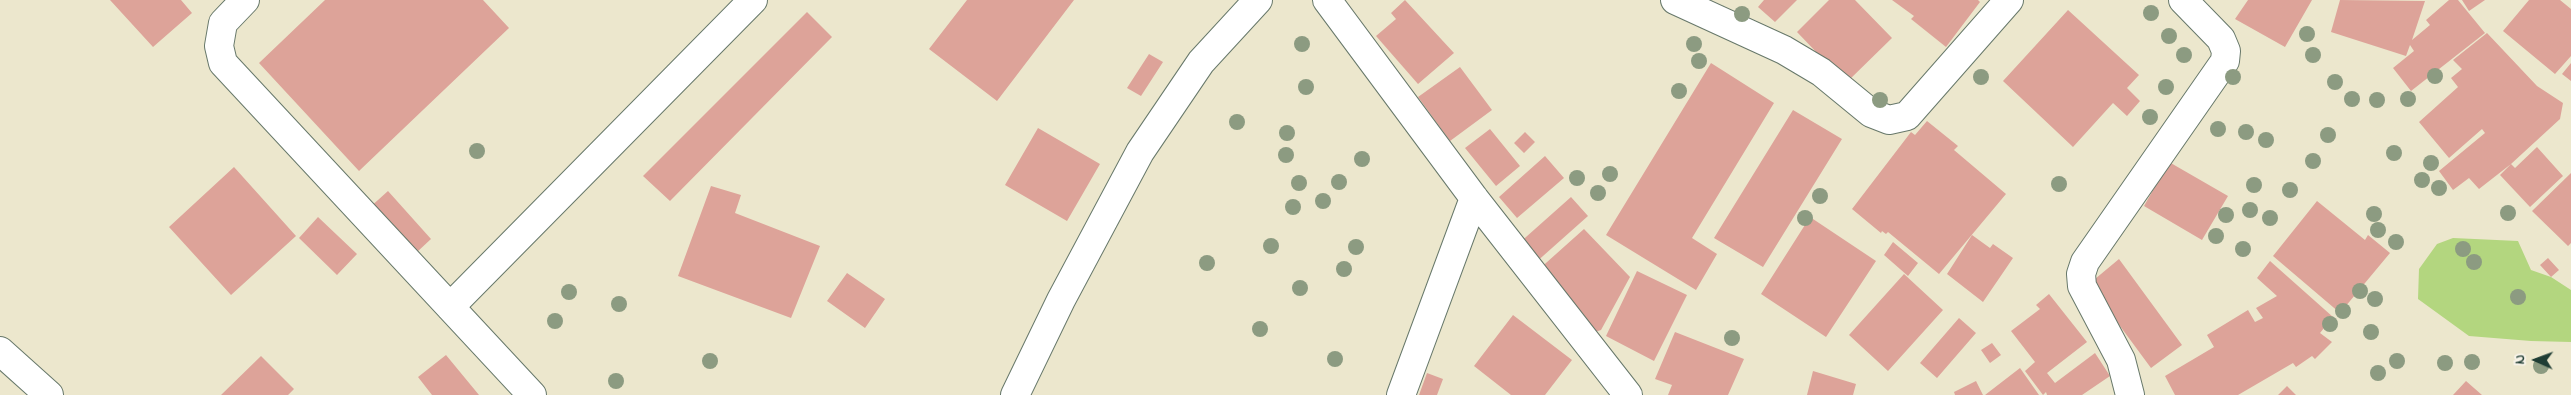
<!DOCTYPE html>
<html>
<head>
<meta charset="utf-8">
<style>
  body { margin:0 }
  #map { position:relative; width:2571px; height:395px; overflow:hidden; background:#ece7cd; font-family:"Indie Flower",sans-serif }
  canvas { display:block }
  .north { position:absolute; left:2511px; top:335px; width:50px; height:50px; -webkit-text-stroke:4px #f7f3e8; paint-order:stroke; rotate:272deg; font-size:14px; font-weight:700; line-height:20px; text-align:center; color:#1f3d34 }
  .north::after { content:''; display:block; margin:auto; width:18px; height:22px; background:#1f3d34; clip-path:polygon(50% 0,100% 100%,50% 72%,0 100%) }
</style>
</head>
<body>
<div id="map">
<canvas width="2571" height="395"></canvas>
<div class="north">N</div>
</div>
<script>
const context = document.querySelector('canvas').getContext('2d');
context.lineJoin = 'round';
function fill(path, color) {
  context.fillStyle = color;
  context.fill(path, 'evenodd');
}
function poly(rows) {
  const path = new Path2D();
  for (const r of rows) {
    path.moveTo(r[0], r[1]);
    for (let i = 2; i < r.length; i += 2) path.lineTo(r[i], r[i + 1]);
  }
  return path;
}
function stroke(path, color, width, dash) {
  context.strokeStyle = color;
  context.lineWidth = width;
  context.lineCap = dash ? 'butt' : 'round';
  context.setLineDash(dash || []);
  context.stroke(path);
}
fill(poly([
  [2453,238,2518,241,2531,270,2551,277,2571,290,2571,342,2531,341,2469,336,2418,299,2419,269,2437,244]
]), '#b3d67f');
fill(poly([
  [110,0,181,0,192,13,153,47],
  [325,0,483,0,509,28,359,171,259,63],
  [967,0,1074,0,997,101,929,49],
  [1405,0,1454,53,1418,84,1376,36,1396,19,1391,13],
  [1764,0,1797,0,1775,22,1758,7],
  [1829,0,1855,0,1892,38,1846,83,1797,32],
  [1892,0,1978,0,1980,2,1946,47,1911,19,1914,16],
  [2248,0,2312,0,2285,47,2235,19],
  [2340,0,2425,1,2412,40,2430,25,2426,20,2449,0,2458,0,2485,33,2411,91,2393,68,2414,51,2410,45,2406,56,2331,32],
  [2462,0,2485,0,2469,11],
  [2529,0,2560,0,2571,9,2571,56,2555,74,2503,31],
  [2068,10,2139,75,2127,88,2140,101,2127,116,2113,103,2073,147,2003,81],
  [807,12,832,37,670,201,643,176],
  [2487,33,2537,86,2563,103,2560,119,2511,164,2515,168,2537,147,2563,176,2530,207,2500,175,2511,164,2479,189,2469,178,2453,190,2439,171,2485,133,2482,129,2449,158,2419,122,2458,87,2451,78,2462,69,2453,60],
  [1149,54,1163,62,1141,96,1127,88],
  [1711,63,1774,103,1692,238,1717,254,1696,290,1606,235],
  [2571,63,2571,81,2562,74],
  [1460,67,1492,110,1450,141,1418,97],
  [1793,110,1842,139,1763,267,1714,238],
  [1927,121,1958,146,1954,150,2006,194,1939,274,1888,232,1886,234,1882,231,1881,233,1852,209,1911,132,1915,135],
  [1038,128,1100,164,1067,221,1005,185],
  [1490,129,1520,166,1496,186,1465,148],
  [1525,132,1535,142,1524,153,1514,143],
  [1545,156,1564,178,1517,218,1499,197],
  [2169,162,2228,196,2202,240,2144,206],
  [234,167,296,236,231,295,169,227],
  [2571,173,2571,243,2568,246,2532,211],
  [711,186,741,195,735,213,820,246,791,318,678,276],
  [388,191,431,239,402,266,358,218],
  [1571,197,1588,216,1534,264,1517,245],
  [2317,201,2365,240,2368,235,2390,253,2340,313,2273,256],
  [318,217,357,254,337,275,299,238],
  [1810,217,1876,261,1826,337,1761,294],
  [1584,229,1630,277,1601,330,1595,332,1537,271],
  [1972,235,1990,248,1993,244,2013,258,1983,302,1947,274],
  [1893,242,1918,263,1908,276,1884,255],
  [2548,258,2559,270,2551,277,2540,265],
  [2119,259,2182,345,2151,368,2089,284],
  [2270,261,2333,317,2320,333,2332,342,2315,359,2312,356,2296,367,2293,363,2238,395,2175,395,2165,376,2214,347,2207,335,2248,310,2255,322,2263,318,2256,308,2277,296,2257,278],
  [1637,271,1687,295,1654,361,1606,336],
  [847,273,885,299,865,328,827,301],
  [1904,274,1943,310,1888,371,1849,335],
  [2049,294,2087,342,2047,373,2055,383,2095,353,2110,376,2082,395,2047,395,2046,392,2043,395,2025,371,2035,362,2011,331,2040,309,2036,305],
  [1513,315,1572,360,1545,395,1511,395,1474,366],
  [1959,318,1976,333,1937,378,1920,363],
  [1675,332,1744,359,1728,395,1668,395,1672,385,1655,379],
  [1992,343,2001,355,1990,363,1981,350],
  [446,355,479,395,432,395,418,377],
  [261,356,294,389,288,395,221,395],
  [2020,368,2039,395,1985,395],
  [1813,371,1856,384,1853,395,1807,395],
  [1427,373,1443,379,1437,395,1419,395],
  [1976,381,1983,395,1955,395,1954,392],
  [2466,381,2482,395,2453,395],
  [2287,386,2296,395,2278,395]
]), '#dda399');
const minor = poly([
  [245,0,223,23,219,46,223,63,532,395],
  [1327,0,1474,198,1628,395],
  [1675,0,1784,50,1821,72,1871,113,1889,120,1907,116,2009,0],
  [450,307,753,0],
  [0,351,49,395],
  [1015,395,1061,300,1140,152,1201,62,1258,0],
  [1401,395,1474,198],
  [2130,395,2121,360,2082,286,2081,274,2085,262,2225,61,2226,51,2221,39,2183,0]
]);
stroke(minor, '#67786a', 30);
stroke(minor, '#fff', 28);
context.fillStyle = '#8c9b81';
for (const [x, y] of [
  [2151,13],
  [1742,14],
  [2307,34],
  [2169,36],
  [1302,44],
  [1694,44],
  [2184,55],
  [2313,55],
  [1699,61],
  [2435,76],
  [1981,77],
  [2233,77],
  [2335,82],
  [1306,87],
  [2166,87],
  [1679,91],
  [2352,99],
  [2408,99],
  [1880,100],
  [2377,100],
  [2150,117],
  [1237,122],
  [2218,129],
  [2246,132],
  [1287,133],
  [2328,135],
  [2266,140],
  [477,151],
  [2394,153],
  [1286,155],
  [1362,159],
  [2313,161],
  [2431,163],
  [1610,174],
  [1577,178],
  [2422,180],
  [1339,182],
  [1299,183],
  [2059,184],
  [2254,185],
  [2439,188],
  [2290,190],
  [1598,193],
  [1820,196],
  [1323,201],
  [1293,207],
  [2250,210],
  [2508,213],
  [2374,214],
  [2226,215],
  [1805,218],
  [2270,218],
  [2378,230],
  [2216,236],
  [2396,242],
  [1271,246],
  [1356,247],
  [2243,249],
  [2463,249],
  [2474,262],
  [1207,263],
  [1344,269],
  [1300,288],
  [2360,291],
  [569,292],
  [2518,297],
  [2375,299],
  [619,304],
  [2343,311],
  [555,321],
  [2330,324],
  [1260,329],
  [2371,332],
  [1732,338],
  [1335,359],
  [710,361],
  [2397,361],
  [2472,362],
  [2445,363],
  [2541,366],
  [2378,373],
  [616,381]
]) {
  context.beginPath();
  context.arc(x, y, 8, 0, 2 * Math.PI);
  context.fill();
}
</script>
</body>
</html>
